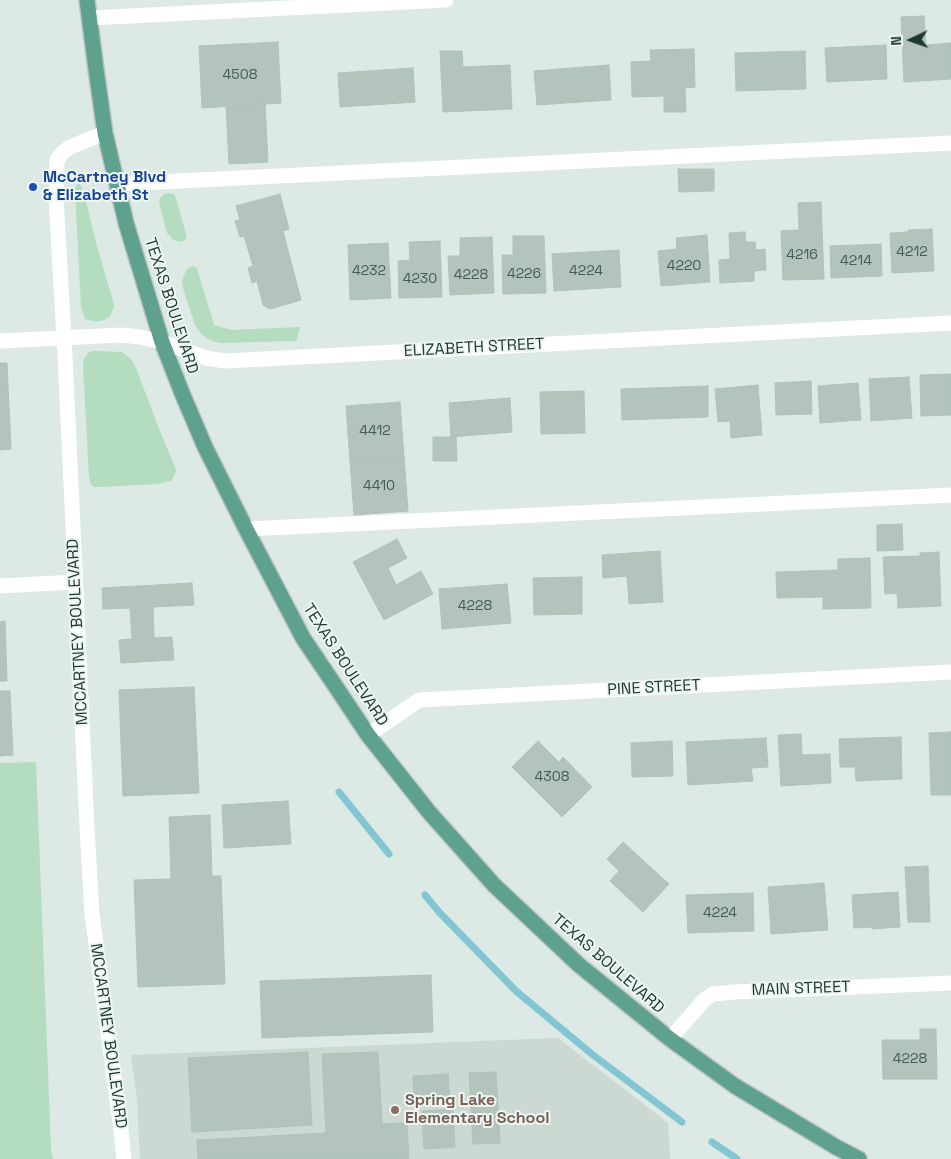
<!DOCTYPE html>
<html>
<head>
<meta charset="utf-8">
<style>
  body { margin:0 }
  #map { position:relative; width:951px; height:1159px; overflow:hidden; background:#dce9e4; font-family:"Space Grotesk",sans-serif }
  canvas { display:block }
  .north { position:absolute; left:886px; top:15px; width:50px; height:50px; -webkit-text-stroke:4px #edf6f1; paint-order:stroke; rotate:267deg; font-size:14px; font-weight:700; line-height:20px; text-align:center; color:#1e3931 }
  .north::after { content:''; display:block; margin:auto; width:18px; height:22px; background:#1e3931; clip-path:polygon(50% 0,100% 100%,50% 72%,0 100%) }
</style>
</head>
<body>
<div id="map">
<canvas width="951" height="1159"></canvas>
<div class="north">N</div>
</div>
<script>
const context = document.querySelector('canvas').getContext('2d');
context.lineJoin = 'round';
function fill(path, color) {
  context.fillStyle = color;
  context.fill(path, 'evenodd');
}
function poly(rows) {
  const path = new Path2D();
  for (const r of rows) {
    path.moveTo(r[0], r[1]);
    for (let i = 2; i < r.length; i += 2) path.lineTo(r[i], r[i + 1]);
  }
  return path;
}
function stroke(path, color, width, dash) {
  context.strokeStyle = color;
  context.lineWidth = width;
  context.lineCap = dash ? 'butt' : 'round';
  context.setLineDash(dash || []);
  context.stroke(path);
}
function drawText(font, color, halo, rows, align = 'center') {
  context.font = font + ' "Space Grotesk",sans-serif';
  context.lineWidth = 4;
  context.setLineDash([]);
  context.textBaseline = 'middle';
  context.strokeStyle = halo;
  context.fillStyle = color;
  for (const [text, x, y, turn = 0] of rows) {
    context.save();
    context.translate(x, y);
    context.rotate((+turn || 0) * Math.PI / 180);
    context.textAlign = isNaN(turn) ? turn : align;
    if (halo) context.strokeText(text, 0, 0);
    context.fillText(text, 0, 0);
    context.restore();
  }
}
fill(poly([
  [558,1038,668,1123,670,1159,140,1159,137,1098,131,1055]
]), '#cbd9d2');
fill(poly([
  [77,184,80,184,84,193,96,243,113,301,114,307,110,316,106,319,101,321,93,321,85,319,81,307,75,189],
  [167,193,174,194,176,198,187,238,184,241,179,242,174,240,167,233,159,203,160,198,163,195],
  [193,266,197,268,214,325,232,330,300,327,297,339,296,341,221,343,212,341,207,338,201,334,195,325,183,288,182,281,185,273,187,269],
  [93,351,122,352,131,359,136,368,159,429,175,467,176,471,174,476,171,481,157,484,99,487,94,487,91,485,89,477,83,365,84,359,88,353],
  [36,762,51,1149,53,1159,0,1159,0,763]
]), '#b4dcbe');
stroke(poly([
  [339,792,389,854],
  [425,895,439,912,516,991,593,1055,682,1122],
  [712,1142,737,1159]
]), '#81c6d2', 7);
const building = poly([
  [924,16,926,45,951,43,951,79,904,82,901,17,924,16],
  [278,42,281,103,202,108,199,46,278,42],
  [886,45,887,79,827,82,825,48,886,45],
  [694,49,695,87,685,88,686,112,664,112,664,96,632,97,631,62,651,61,650,50,694,49],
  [440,51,462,51,463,67,510,65,512,109,443,112,440,51],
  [805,51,806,89,736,91,735,53,805,51],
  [609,65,611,100,537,105,534,71,609,65],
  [413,68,415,102,340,107,338,73,413,68],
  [265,104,268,162,229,164,226,106,265,104],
  [678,169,714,169,714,191,679,192,678,169],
  [280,194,289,229,283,231,301,300,270,309,263,305,257,281,252,283,248,268,253,266,244,236,240,237,235,221,240,220,236,206,280,194],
  [821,202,824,279,783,280,781,231,799,230,798,203,821,202],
  [932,229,934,271,892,273,890,233,908,232,908,230,932,229],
  [745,232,746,242,755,242,756,250,765,249,766,270,754,271,754,281,720,283,719,260,730,259,729,233,745,232],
  [707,235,710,282,661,286,658,251,677,249,676,238,707,235],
  [513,236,544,236,546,293,503,294,502,255,513,255,513,236],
  [492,237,494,293,450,295,448,256,460,256,460,238,492,237],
  [440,241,442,297,399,298,398,261,410,260,409,242,440,241],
  [388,243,391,298,350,300,348,245,388,243],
  [881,244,882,276,831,278,830,246,881,244],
  [619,250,621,287,554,291,552,254,619,250],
  [0,363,7,363,11,449,0,450,0,363],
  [951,374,951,415,921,416,920,375,951,374],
  [909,377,912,418,871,421,869,379,909,377],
  [811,381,812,414,776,415,775,383,811,381],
  [858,383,861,420,820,423,818,386,858,383],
  [758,385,762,435,731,438,730,421,718,422,715,389,758,385],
  [708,386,708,417,622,420,621,389,708,386],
  [584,391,585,433,541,434,540,392,584,391],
  [510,398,512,432,451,437,449,403,510,398],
  [400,402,404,457,350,461,346,406,400,402],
  [433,437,456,437,457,461,433,461,433,437],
  [404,457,408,511,354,515,350,461,404,457],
  [902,524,903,550,877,551,877,525,902,524],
  [397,539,407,558,388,568,396,585,421,571,433,594,384,620,353,562,397,539],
  [660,551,663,602,629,604,627,576,603,578,602,555,660,551],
  [939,552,941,606,898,608,897,593,885,594,883,557,920,556,920,553,939,552],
  [870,558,871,608,823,609,823,597,777,598,776,572,838,570,838,559,870,558],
  [582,577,582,614,534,615,533,578,582,577],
  [192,583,194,605,153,607,154,638,172,637,174,660,121,663,119,640,132,639,130,608,103,609,102,588,192,583],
  [507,584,511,623,442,629,439,589,507,584],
  [5,621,7,681,0,681,0,622,5,621],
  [194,687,199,793,123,796,119,690,194,687],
  [0,691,10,691,13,755,0,756,0,691],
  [951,732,951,795,931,795,929,733,951,732],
  [801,734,802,755,830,754,831,783,781,786,778,735,801,734],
  [901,737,902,779,856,781,855,767,840,767,839,739,901,737],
  [766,738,768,767,751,768,753,781,688,785,686,742,766,738],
  [538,741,559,762,563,757,592,787,562,817,512,767,538,741],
  [672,741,673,776,632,777,631,743,672,741],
  [288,801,291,844,224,848,222,805,288,801],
  [210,815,212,876,221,876,225,984,138,987,134,880,171,879,169,817,210,815],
  [623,842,669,884,643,912,610,881,619,871,607,859,623,842],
  [928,866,930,922,908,922,905,867,928,866],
  [824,883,828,930,771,934,768,887,824,883],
  [898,892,900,927,872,929,872,927,854,928,852,895,898,892],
  [753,893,754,931,688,933,686,895,753,893],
  [431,975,433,1032,262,1038,260,981,431,975],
  [920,1029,936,1029,937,1079,883,1079,882,1040,920,1040,920,1029],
  [308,1052,312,1125,192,1132,188,1058,308,1052],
  [378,1052,382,1124,407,1123,409,1159,198,1159,197,1140,326,1133,322,1054,378,1052],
  [496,1072,500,1143,473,1144,469,1073,496,1072],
  [448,1074,450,1103,414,1105,413,1076,448,1074],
  [453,1109,455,1147,424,1149,422,1111,453,1109]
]);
fill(building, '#b2c4bc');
stroke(building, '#afc3ba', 1);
const major = poly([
  [87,0,96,69,105,133,126,223,162,342,182,393,205,447,246,529,303,638,334,684,368,735,429,812,494,885,579,965,670,1039,735,1086,836,1147,859,1159]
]);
stroke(major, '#bcc4c1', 18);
stroke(poly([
  [90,18,446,0],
  [105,133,70,147,62,153,57,160,56,198,65,356,87,827,92,914,121,1130,124,1159],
  [117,184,951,143],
  [0,341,121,335,140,337,162,342,206,358,225,361,951,323],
  [246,529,951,495],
  [0,586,75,582],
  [368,735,419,700,951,672],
  [670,1039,705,999,713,994,734,992,951,983]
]), '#fff', 15);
stroke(major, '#5fa18f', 15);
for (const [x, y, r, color] of [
  [33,187,5,"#1a4fb4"],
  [395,1110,5,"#8d6e63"]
]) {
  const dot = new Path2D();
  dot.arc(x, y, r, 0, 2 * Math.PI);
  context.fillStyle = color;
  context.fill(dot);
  stroke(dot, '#edf6f1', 2);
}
drawText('14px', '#435c54', null, [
  ["4508",240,75],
  ["4212",912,252],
  ["4216",802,255],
  ["4214",856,261],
  ["4220",684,266],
  ["4232",369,271],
  ["4224",586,271],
  ["4226",524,274],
  ["4228",471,275],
  ["4230",420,279],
  ["4412",375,431],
  ["4410",379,486],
  ["4228",475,606],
  ["4308",552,777],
  ["4224",720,913],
  ["4228",910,1059]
]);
drawText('bold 16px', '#164399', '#edf6f1', [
  ["McCartney Blvd",43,178],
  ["& Elizabeth St",43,196]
], 'left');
drawText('16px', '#1e3931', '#edf6f1', [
  ["TEXAS BOULEVARD",171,306,72],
  ["ELIZABETH STREET",474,348,-3],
  ["MCCARTNEY BOULEVARD",78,632,-93],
  ["TEXAS BOULEVARD",345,665,57],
  ["PINE STREET",654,688,-3],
  ["TEXAS BOULEVARD",608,964,41],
  ["MAIN STREET",801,989,-2],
  ["MCCARTNEY BOULEVARD",108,1036,82]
]);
drawText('bold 16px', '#785e54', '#edf6f1', [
  ["Spring Lake",405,1101],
  ["Elementary School",405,1119]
], 'left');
</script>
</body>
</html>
